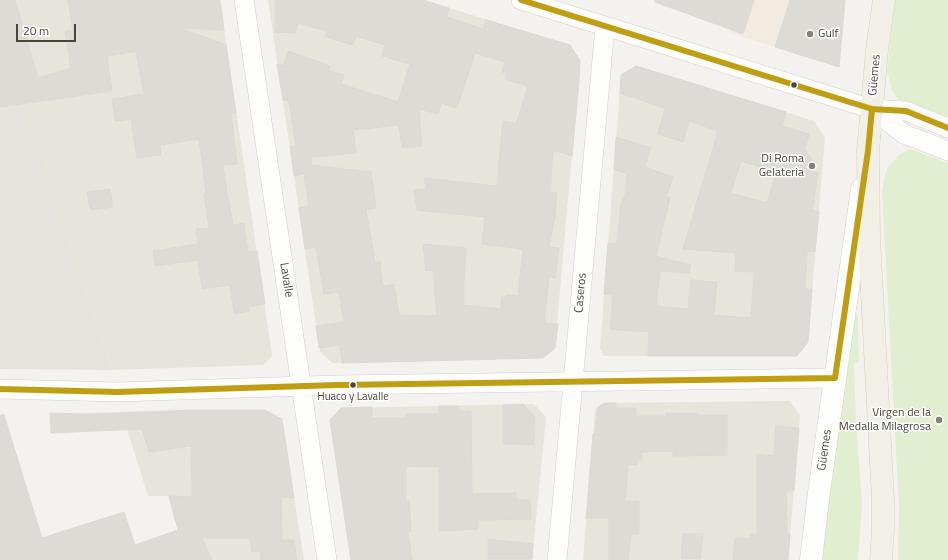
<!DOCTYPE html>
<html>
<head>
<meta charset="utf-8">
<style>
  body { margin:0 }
  #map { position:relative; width:948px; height:560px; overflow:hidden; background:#f4f2ee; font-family:"Titillium Web",sans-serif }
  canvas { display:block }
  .scale { position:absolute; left:16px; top:24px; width:60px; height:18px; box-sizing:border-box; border:2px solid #4b4439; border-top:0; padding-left:5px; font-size:12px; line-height:14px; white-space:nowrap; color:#4b4439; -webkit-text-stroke:3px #fff; paint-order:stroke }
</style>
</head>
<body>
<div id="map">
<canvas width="948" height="560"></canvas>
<div class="scale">20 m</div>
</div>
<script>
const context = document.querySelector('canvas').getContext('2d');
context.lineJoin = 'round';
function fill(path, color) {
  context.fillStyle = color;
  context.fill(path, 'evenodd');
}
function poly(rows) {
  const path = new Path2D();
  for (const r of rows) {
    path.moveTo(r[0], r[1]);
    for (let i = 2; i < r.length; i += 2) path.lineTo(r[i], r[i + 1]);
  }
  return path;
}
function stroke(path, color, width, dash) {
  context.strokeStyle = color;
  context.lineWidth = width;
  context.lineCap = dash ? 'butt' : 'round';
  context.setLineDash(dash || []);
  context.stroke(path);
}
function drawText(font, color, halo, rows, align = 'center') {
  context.font = font + ' "Titillium Web",sans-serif';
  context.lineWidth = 3;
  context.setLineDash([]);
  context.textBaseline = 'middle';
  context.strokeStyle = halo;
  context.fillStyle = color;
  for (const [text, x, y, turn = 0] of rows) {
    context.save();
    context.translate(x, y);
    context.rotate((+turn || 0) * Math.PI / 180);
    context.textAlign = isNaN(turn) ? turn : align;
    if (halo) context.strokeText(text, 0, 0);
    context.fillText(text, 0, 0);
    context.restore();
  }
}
fill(poly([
  [0,0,220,0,272,356,263,365,112,370,21,104],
  [268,0,423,0,570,45,580,61,555,348,543,358,342,363,333,363,320,352],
  [636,66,814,121,825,137,808,342,797,356,604,356,600,348,621,75],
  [790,401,800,415,788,560,583,560,595,409,604,403],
  [534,404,546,417,532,560,351,560,330,420,341,408],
  [191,410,265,410,282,419,304,560,152,560,190,548,176,523,169,496,148,496,122,413]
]), '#e7e4dc');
fill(poly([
  [741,0,841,0,821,61,730,33]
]), '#f3ebdf');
fill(poly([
  [0,68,22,104,112,370,0,369]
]), '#e6e2de');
fill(poly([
  [895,0,948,0,948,117,898,99,892,90,887,71],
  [910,149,948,163,948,560,898,560,899,507,882,192,885,175,888,167,900,154],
  [856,312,858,318,859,363,854,363,856,421,862,505,858,560,821,560]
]), '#e1eecf');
const building = poly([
  [0,0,15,0,38,78,71,68,65,31,73,30,68,0,220,0,224,30,179,28,226,45,236,113,231,114,237,164,223,165,228,201,229,201,233,225,244,223,248,252,257,251,265,304,248,307,249,311,234,314,230,285,202,289,198,260,155,266,153,251,198,244,196,229,209,228,204,194,206,193,199,139,160,145,161,155,137,158,131,119,115,121,112,99,144,94,136,51,107,56,112,91,0,107,0,0],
  [275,0,423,0,449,8,446,17,483,29,486,20,570,45,580,61,579,81,572,156,553,150,550,192,557,193,555,216,549,247,559,248,555,278,549,277,544,323,558,324,555,348,543,358,342,363,340,345,319,348,316,326,344,322,339,292,324,294,316,247,305,249,299,208,309,206,304,174,294,176,290,146,296,146,289,101,283,100,277,64,284,66,288,51,330,66,329,71,344,75,341,84,398,102,410,64,382,56,385,45,356,36,353,45,325,37,327,31,298,23,295,33,275,32,275,0],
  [475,53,505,62,502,72,506,73,505,79,528,86,516,124,503,121,497,186,424,178,426,189,414,190,417,210,485,217,482,244,523,249,518,296,506,295,506,298,502,297,501,309,464,305,464,281,466,248,423,244,426,271,433,270,437,316,399,315,394,284,383,286,380,262,375,262,366,210,376,208,371,172,311,165,311,157,356,153,353,130,399,125,402,148,422,146,419,109,438,114,441,103,457,108,475,53],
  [655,0,754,0,743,34,655,2,655,0],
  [790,0,845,0,839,67,775,47,790,0],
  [636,66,786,112,782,126,809,134,805,149,814,162,812,171,818,173,812,210,819,212,815,252,807,251,805,289,812,289,808,342,797,356,648,356,649,332,610,329,613,295,604,294,608,243,617,243,621,203,625,196,627,174,614,169,616,137,651,148,645,167,673,177,666,197,670,197,656,256,691,265,689,273,660,271,656,306,688,309,691,280,717,282,714,315,751,318,754,272,735,271,736,253,683,249,718,131,689,121,683,142,658,134,665,108,620,93,621,75,636,66],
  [741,161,776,172,767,203,731,193,741,161],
  [110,189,113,207,90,210,87,192,110,189],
  [604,403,616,403,616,408,636,408,636,416,666,416,666,413,697,413,697,415,727,415,727,455,673,456,673,451,642,452,642,460,637,460,637,465,628,464,625,501,639,501,639,534,631,534,628,560,609,560,609,518,586,518,593,434,595,434,598,407,604,403],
  [523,404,535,417,534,445,503,444,503,405,523,404],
  [439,406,459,406,459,411,471,411,472,494,516,493,516,500,530,500,531,519,478,520,478,529,439,531,439,467,406,466,406,500,409,500,411,532,408,532,412,560,351,560,330,420,341,408,372,407,372,418,406,418,406,414,439,414,439,406],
  [194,410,265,410,282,419,294,498,281,497,282,540,294,540,297,560,261,560,260,551,252,552,250,538,202,538,212,560,0,560,0,415,4,415,42,538,124,512,135,545,178,530,169,496,192,497,191,446,149,452,142,429,51,433,50,413,85,414,194,410],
  [776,426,799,428,794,491,786,491,787,534,790,534,788,560,733,560,735,538,750,539,751,534,757,534,757,454,774,456,776,426],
  [683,534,703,534,700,559,681,558,683,534],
  [488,539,533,544,532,559,488,559,488,539]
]);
fill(building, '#dedbd6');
stroke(building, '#dcd9d4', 1);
const minor = poly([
  [244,0,327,560],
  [521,0,872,109,906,111,948,128],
  [872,109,904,134,948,151],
  [0,389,117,392,337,385,835,378],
  [557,560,605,26]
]);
const tertiary = poly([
  [811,560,819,492,862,189]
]);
const primary = poly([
  [881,560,883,530,883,500,869,237,868,151,877,50,884,0]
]);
stroke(minor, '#d2d0cb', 20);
stroke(tertiary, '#d2d0cb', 23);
stroke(primary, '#d6cebb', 23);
stroke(minor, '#fdfdfc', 19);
stroke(tertiary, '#fdfdfc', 22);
stroke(primary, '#f2efe6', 22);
stroke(poly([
  [521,0,872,109,906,111,948,128],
  [0,389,117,392,337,385,835,378,868,151,872,109]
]), '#c09e14', 6);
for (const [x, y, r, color] of [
  [810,34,4,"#868178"],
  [794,85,3.5,"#4b4439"],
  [812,166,4,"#868178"],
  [353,385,3.5,"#4b4439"],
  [939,420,4,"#868178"]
]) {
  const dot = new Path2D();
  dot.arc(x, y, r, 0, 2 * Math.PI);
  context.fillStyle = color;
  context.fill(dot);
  stroke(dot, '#fff', 1.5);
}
drawText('11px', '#4b4439', '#fff', [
  ["Huaco y Lavalle",353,397]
]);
drawText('12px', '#4b4439', '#fff', [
  ["Gulf",818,34,"left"],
  ["Di Roma",804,159],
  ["Gelateria",804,173],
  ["Virgen de la",931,413],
  ["Medalla Milagrosa",931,427]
], 'right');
drawText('12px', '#4b4439', '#fff', [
  ["Güemes",875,75,-85],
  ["Lavalle",286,280,81],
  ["Caseros",581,293,-85],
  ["Güemes",825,450,-82]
]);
</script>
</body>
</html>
